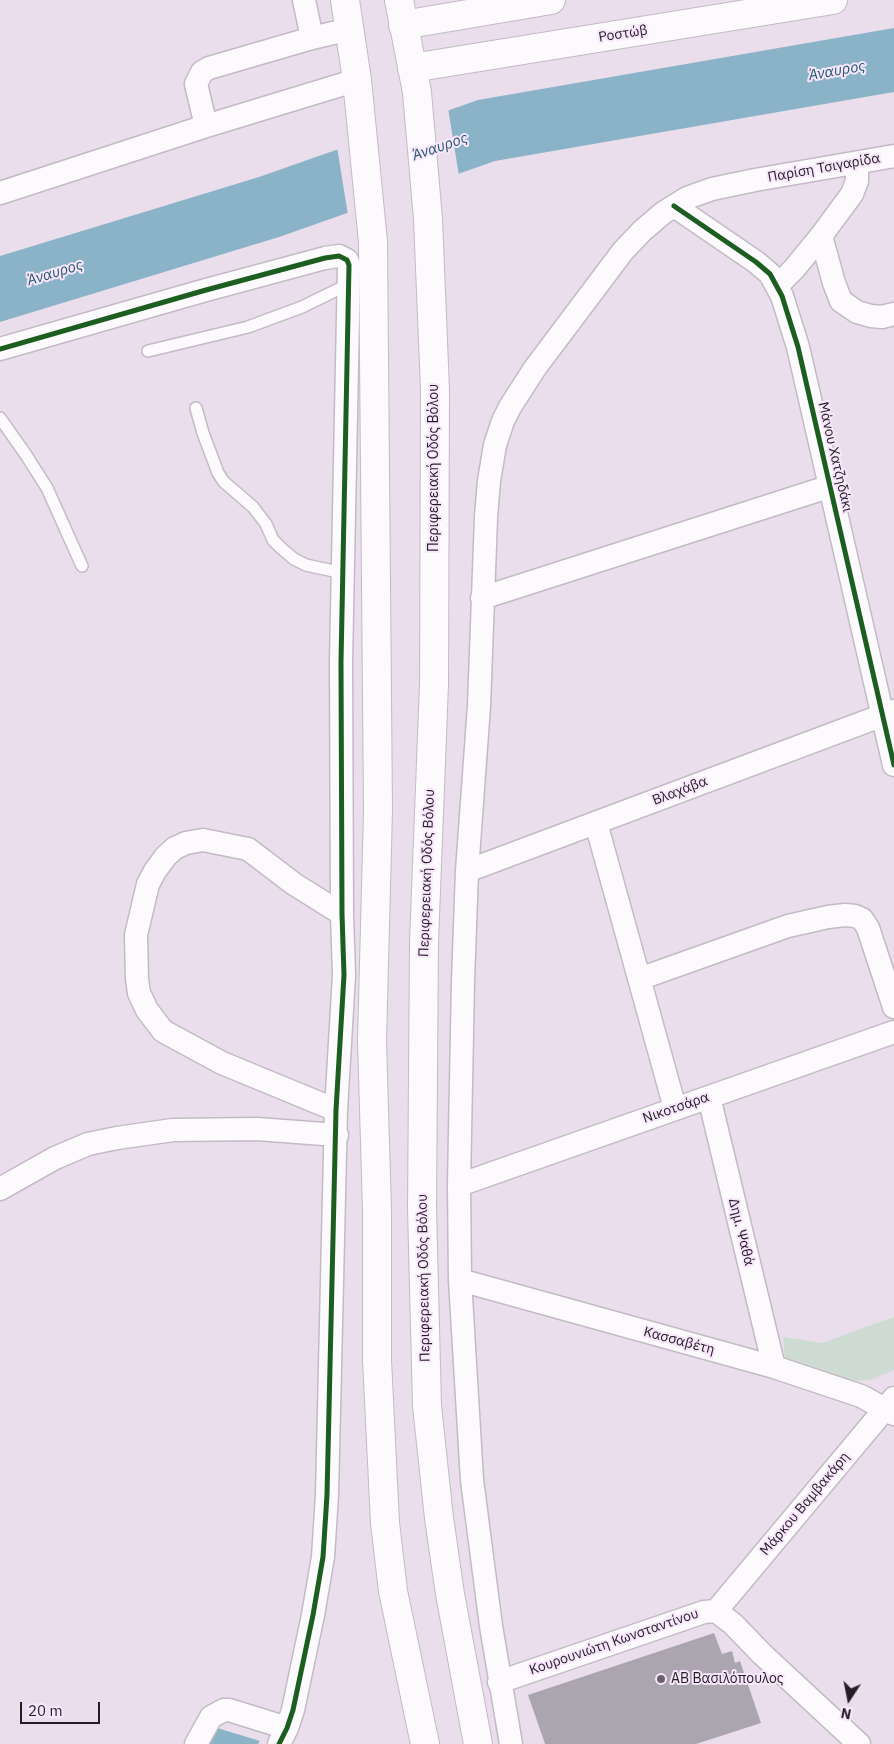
<!DOCTYPE html>
<html>
<head>
<meta charset="utf-8">
<style>
  body { margin:0 }
  #map { position:relative; width:894px; height:1744px; overflow:hidden; background:#eadeec; font-family:"IBM Plex Sans",sans-serif }
  canvas { display:block }
  .north { position:absolute; left:824px; top:1674px; width:50px; height:50px; -webkit-text-stroke:4px #f8e7fc; paint-order:stroke; rotate:191deg; font-size:14px; font-weight:700; line-height:20px; text-align:center; color:#251d26 }
  .north::after { content:''; display:block; margin:auto; width:18px; height:22px; background:#251d26; clip-path:polygon(50% 0,100% 100%,50% 72%,0 100%) }
  .scale { position:absolute; left:20px; top:1702px; width:80px; height:22px; box-sizing:border-box; border:2px solid #251d26; border-top:0; padding-left:6px; font-size:15px; line-height:18px; white-space:nowrap; color:#251d26; -webkit-text-stroke:4px #f8e7fc; paint-order:stroke }
</style>
</head>
<body>
<div id="map">
<canvas width="894" height="1744"></canvas>
<div class="north">N</div>
<div class="scale">20 m</div>
</div>
<script>
const context = document.querySelector('canvas').getContext('2d');
context.lineJoin = 'round';
function fill(path, color) {
  context.fillStyle = color;
  context.fill(path, 'evenodd');
}
function poly(rows) {
  const path = new Path2D();
  for (const r of rows) {
    path.moveTo(r[0], r[1]);
    for (let i = 2; i < r.length; i += 2) path.lineTo(r[i], r[i + 1]);
  }
  return path;
}
function stroke(path, color, width, dash) {
  context.strokeStyle = color;
  context.lineWidth = width;
  context.lineCap = dash ? 'butt' : 'round';
  context.setLineDash(dash || []);
  context.stroke(path);
}
function drawText(font, color, halo, rows, align = 'center') {
  context.font = font + ' "IBM Plex Sans",sans-serif';
  context.lineWidth = 4;
  context.setLineDash([]);
  context.textBaseline = 'middle';
  context.strokeStyle = halo;
  context.fillStyle = color;
  for (const [text, x, y, turn = 0] of rows) {
    context.save();
    context.translate(x, y);
    context.rotate((+turn || 0) * Math.PI / 180);
    context.textAlign = isNaN(turn) ? turn : align;
    if (halo) context.strokeText(text, 0, 0);
    context.fillText(text, 0, 0);
    context.restore();
  }
}
fill(poly([
  [894,1317,894,1370,871,1380,853,1381,785,1358,783,1337,822,1343]
]), '#cedbd3');
fill(poly([
  [894,28,894,92,495,161,279,237,0,322,0,256,259,177,478,100],
  [214,1727,260,1741,258,1744,206,1744]
]), '#8ab3c8');
fill(poly([
  [448,108,459,176,348,215,337,147]
]), '#eadeec');
fill(poly([
  [714,1633,722,1654,732,1651,735,1663,740,1661,761,1723,696,1744,545,1744,528,1695]
]), '#aba5b0');
const service = poly([
  [148,351,248,327,302,307,349,284],
  [196,408,203,433,218,473,224,482,253,507,266,524,273,540,281,548,294,559,306,565,343,573],
  [0,418,26,455,47,488,82,566]
]);
const minor = poly([
  [304,0,312,38],
  [206,126,196,84,202,72,209,68,312,38,350,29],
  [0,193,206,126,357,80],
  [674,206,756,262,770,274,782,296,798,347,894,765],
  [821,236,834,283,841,301,857,312,871,316,882,317,894,314],
  [778,285,794,269,821,236,852,194,857,181,857,163],
  [0,349,206,290,325,258,339,256,347,260,349,265,341,662,342,914,344,975,336,1110,327,1495,323,1557,313,1615,293,1710,287,1728,279,1744],
  [482,598,831,486],
  [596,823,675,1108],
  [467,871,894,711],
  [639,979,788,926,828,917,845,915,855,916,862,919,868,928,894,1007],
  [709,1097,774,1367],
  [336,1110,222,1063,163,1031,147,1010,139,993,137,979,136,935,148,884,155,871,166,856,175,848,186,843,203,840,248,849,294,884,342,914],
  [459,1185,894,1032],
  [0,1189,55,1158,88,1144,117,1138,173,1130,257,1129,337,1135],
  [460,1280,774,1367,861,1396,894,1414],
  [716,1611,894,1398],
  [499,1682,704,1612,716,1611,733,1624,762,1654,859,1744],
  [196,1744,211,1717,224,1710,229,1710,287,1728],
  [511,1744,491,1626,472,1480,460,1280,459,1185,463,981,467,871,479,706,486,517,489,481,495,445,503,421,510,407,535,368,623,251,642,231,663,213,687,198,712,189,755,180,894,156]
]);
const tertiary = poly([
  [403,25,551,0],
  [412,68,833,0]
]);
const primary = poly([
  [345,0,357,80,373,242,378,810,372,1041,377,1210,377,1360,385,1523,393,1591,425,1744],
  [399,0,417,92,428,219,435,390,434,684,424,942,422,1208,427,1406,439,1518,450,1594,478,1744]
]);
stroke(service, '#c3bac5', 14);
stroke(minor, '#c3bac5', 25);
stroke(tertiary, '#c3bac5', 30);
stroke(primary, '#c3bac5', 30);
stroke(service, '#fcfafc', 11);
stroke(minor, '#fcfafc', 22);
stroke(tertiary, '#fcfafc', 28);
stroke(primary, '#fcfafc', 28);
stroke(poly([
  [674,206,756,262,770,274,782,296,798,347,894,765],
  [0,349,206,290,325,258,339,256,347,260,349,265,341,662,342,914,344,975,336,1110,327,1495,323,1557,313,1615,293,1710,287,1728,279,1744]
]), '#1b5e20', 5);
for (const [x, y, r, color] of [
  [661,1679,5,"#6a616b"]
]) {
  const dot = new Path2D();
  dot.arc(x, y, r, 0, 2 * Math.PI);
  context.fillStyle = color;
  context.fill(dot);
  stroke(dot, '#f8e7fc', 2);
}
drawText('14px', '#251d26', '#f8e7fc', [
  ["Ροστώβ",623,34,-9],
  ["Παρίση Τσιγαρίδα",824,168,-10],
  ["Μάνου Χατζηδάκι",835,457,77],
  ["Περιφερειακή Οδός Βόλου",434,468,-90],
  ["Βλαχάβα",680,791,-21],
  ["Περιφερειακή Οδός Βόλου",427,873,-88],
  ["Νικοτσάρα",676,1108,-19],
  ["Δημ. Ψαθά",741,1232,76],
  ["Περιφερειακή Οδός Βόλου",424,1278,-91],
  ["Κασσαβέτη",679,1341,15],
  ["Μάρκου Βαμβακάρη",805,1504,-50],
  ["Κουρουνιώτη Κωνσταντίνου",614,1642,-19]
]);
drawText('14px', '#251d26', '#f8e7fc', [
  ["ΑΒ Βασιλόπουλος",671,1679]
], 'left');
drawText('italic 15px', '#24586b', '#f8e7fc', [
  ["Άναυρος",837,71,-10],
  ["Άναυρος",440,147,-19],
  ["Άναυρος",55,273,-17]
]);
</script>
</body>
</html>
